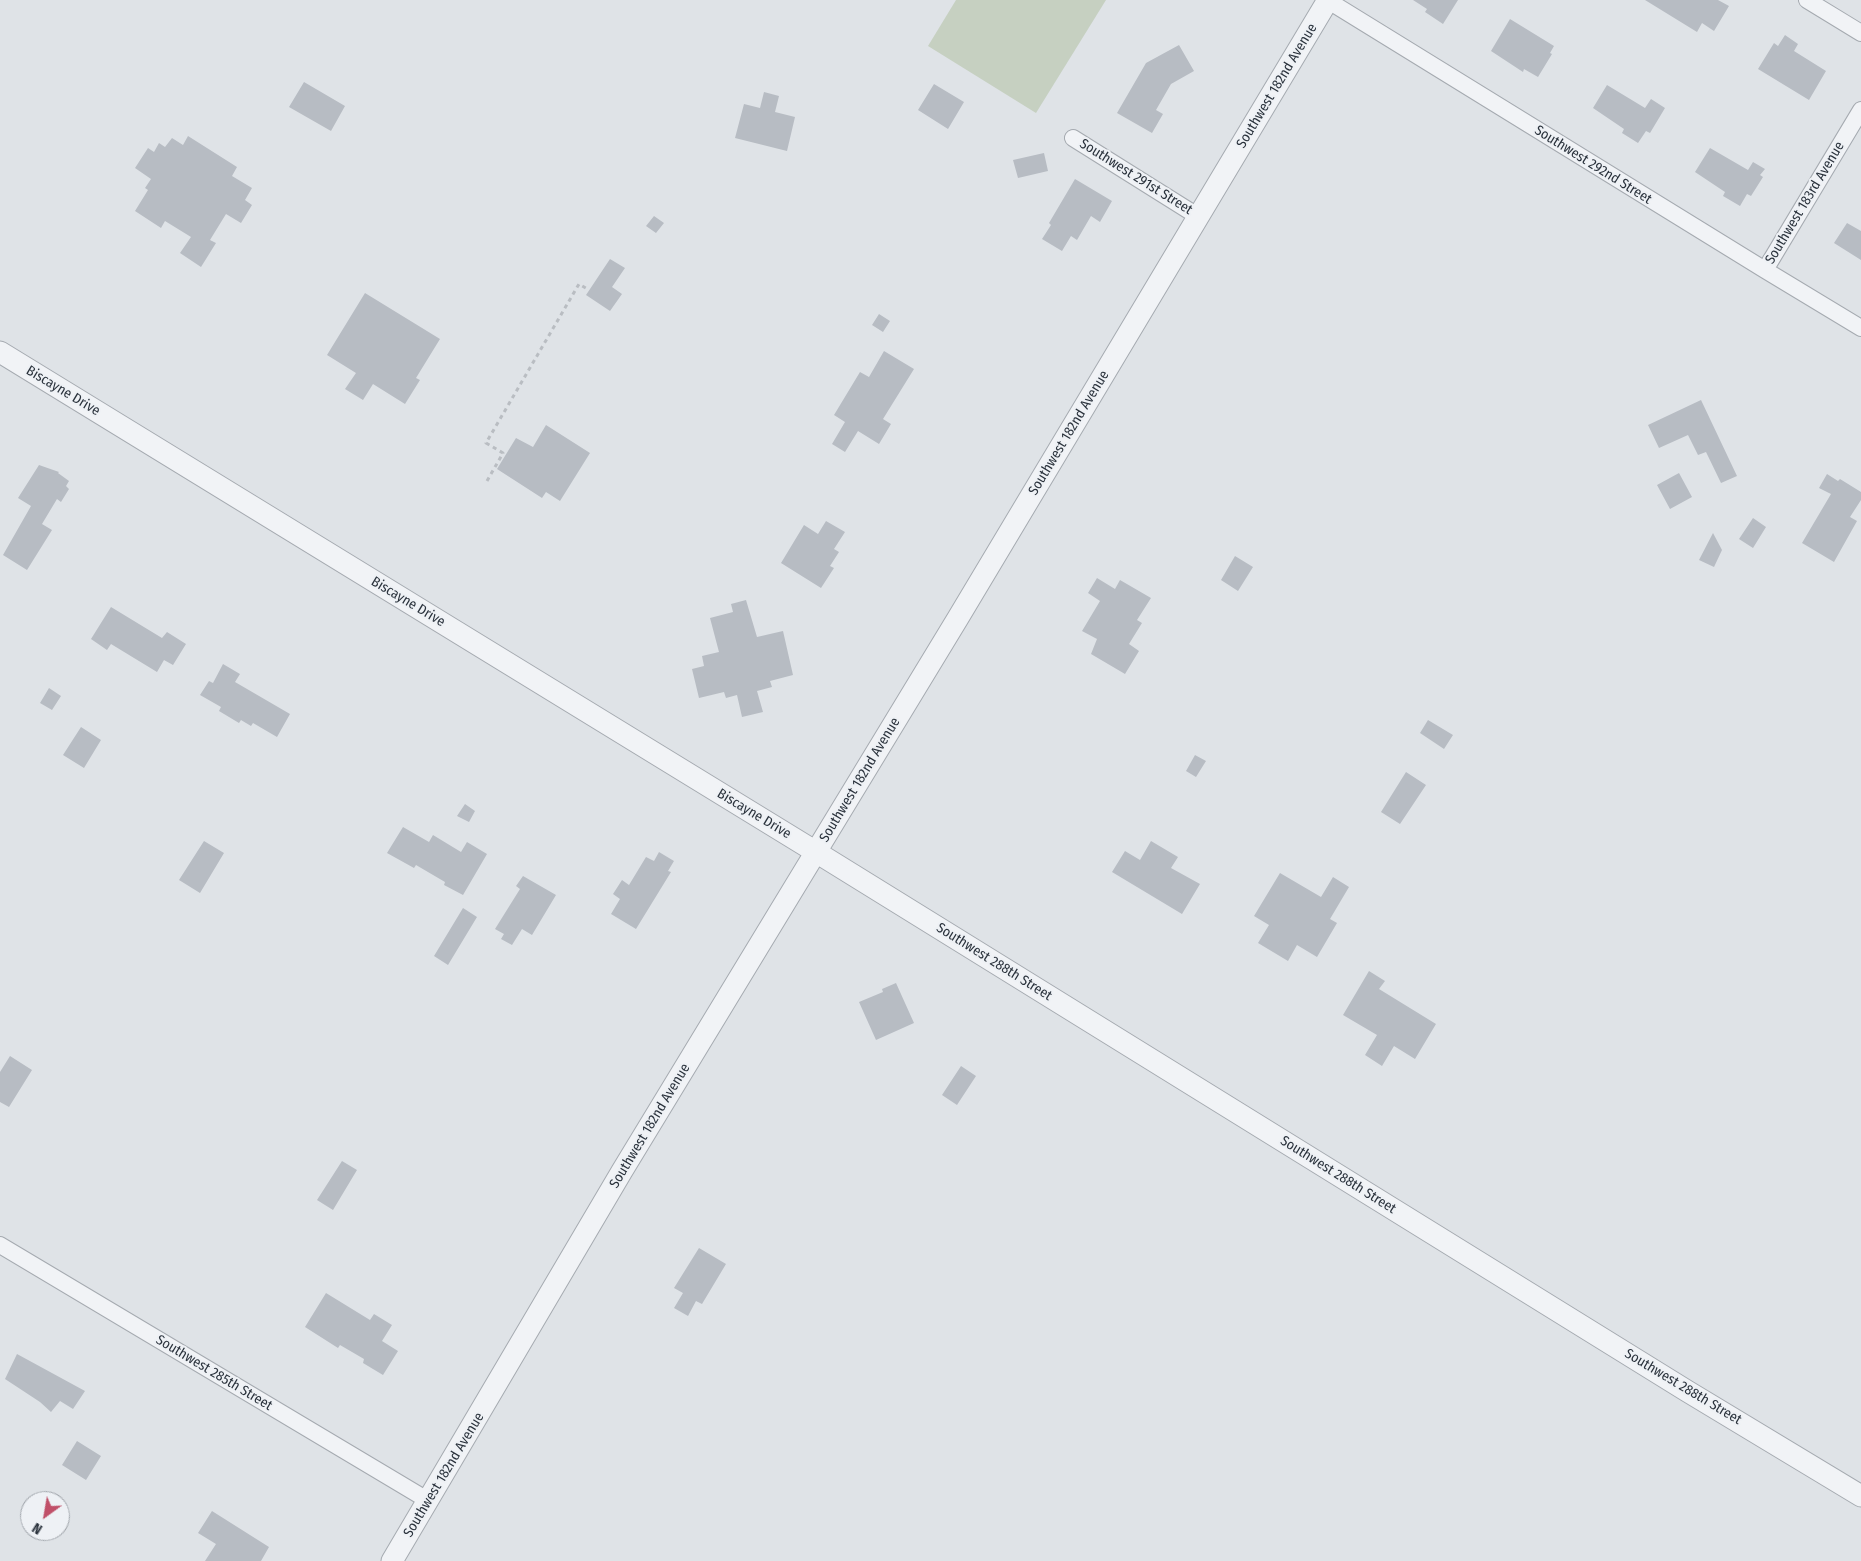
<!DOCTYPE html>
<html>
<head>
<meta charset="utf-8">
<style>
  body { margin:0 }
  #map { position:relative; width:1861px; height:1561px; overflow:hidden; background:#dfe3e7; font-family:"Fira Sans Condensed",sans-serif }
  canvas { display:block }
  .north { position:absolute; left:20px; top:1491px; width:50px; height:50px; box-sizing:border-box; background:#eef1f5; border:1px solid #a0a5ab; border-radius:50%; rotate:212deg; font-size:14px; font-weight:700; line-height:20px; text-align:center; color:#2a323c }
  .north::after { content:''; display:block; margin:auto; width:18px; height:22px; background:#c05069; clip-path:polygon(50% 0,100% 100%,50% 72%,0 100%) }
</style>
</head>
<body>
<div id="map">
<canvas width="1861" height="1561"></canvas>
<div class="north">N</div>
</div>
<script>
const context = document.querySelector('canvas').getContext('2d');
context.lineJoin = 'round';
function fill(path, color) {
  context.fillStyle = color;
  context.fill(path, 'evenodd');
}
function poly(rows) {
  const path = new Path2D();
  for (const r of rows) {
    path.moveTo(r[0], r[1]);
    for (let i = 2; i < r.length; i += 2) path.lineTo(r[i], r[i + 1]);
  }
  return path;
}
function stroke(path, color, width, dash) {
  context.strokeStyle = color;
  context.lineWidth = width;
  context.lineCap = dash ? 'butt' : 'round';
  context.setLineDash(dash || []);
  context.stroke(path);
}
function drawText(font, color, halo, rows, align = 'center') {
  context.font = font + ' "Fira Sans Condensed",sans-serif';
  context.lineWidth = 4;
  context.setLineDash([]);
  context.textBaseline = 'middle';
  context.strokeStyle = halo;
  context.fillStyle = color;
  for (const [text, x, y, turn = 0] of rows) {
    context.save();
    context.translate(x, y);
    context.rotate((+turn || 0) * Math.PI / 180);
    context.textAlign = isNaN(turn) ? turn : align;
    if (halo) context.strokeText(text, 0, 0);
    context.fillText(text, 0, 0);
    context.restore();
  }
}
fill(poly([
  [956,0,1106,0,1036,113,928,46]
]), '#c6d0c1');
fill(poly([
  [1413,0,1458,0,1443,24,1425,12,1427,9],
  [1645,0,1718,0,1729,6,1714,31,1702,23,1697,32],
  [1510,19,1554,46,1550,53,1552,54,1538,77,1524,69,1523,72,1491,51],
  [1785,35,1798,44,1794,51,1826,71,1809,100,1758,69,1774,43,1778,46],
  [1179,45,1194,71,1171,84,1156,110,1163,114,1152,133,1117,113,1146,63],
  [304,82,345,106,331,131,289,107],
  [934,84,964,102,948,129,918,110],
  [1607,85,1645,108,1651,99,1665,108,1650,133,1646,131,1638,143,1622,133,1624,129,1593,108],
  [764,92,779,96,775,112,795,117,787,151,735,138,744,104,760,108],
  [188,136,237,167,232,176,252,188,245,200,252,205,241,223,226,214,210,240,216,243,201,267,180,253,191,237,165,221,161,228,135,211,148,190,145,188,151,179,135,168,148,148,154,152,159,143,165,147,172,138,183,145],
  [1710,148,1748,170,1753,162,1765,169,1760,175,1763,177,1751,196,1747,194,1740,206,1723,196,1725,192,1695,172],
  [1044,153,1048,171,1018,178,1013,160],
  [1075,179,1112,201,1100,222,1091,216,1077,240,1071,236,1062,251,1042,239,1051,225,1049,223],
  [654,216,664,223,656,233,646,226],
  [1847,223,1861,231,1861,260,1834,243],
  [610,259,625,268,612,287,622,294,610,311,586,295],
  [365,293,440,339,416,378,420,380,405,404,373,384,363,400,345,389,356,373,327,355],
  [879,314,890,321,883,332,872,325],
  [884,351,914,369,883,419,891,424,879,444,858,431,845,452,832,444,845,422,834,415,860,372,869,377],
  [1701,400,1737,476,1721,483,1706,452,1698,455,1688,435,1659,448,1648,425],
  [546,425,590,453,560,501,546,492,542,498,497,469,516,438,533,447],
  [39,465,59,472,58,473,69,481,66,486,69,489,61,502,57,499,42,524,52,530,27,570,3,555,31,506,18,498],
  [1679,473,1692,497,1670,509,1657,485],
  [1827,474,1838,481,1840,479,1861,492,1861,500,1850,517,1857,521,1834,562,1802,543,1831,494,1819,488],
  [1753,518,1766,527,1753,548,1739,539],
  [826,521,845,532,834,549,839,552,830,566,834,568,821,588,781,563,804,525,818,534],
  [1713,533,1722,550,1714,567,1699,560],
  [1235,556,1253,567,1238,591,1221,580],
  [1097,578,1115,589,1120,580,1151,598,1137,620,1142,623,1129,644,1139,651,1125,674,1091,654,1097,639,1082,631,1100,601,1088,593],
  [746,600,757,637,783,631,793,675,770,681,772,687,757,691,763,712,742,717,737,695,726,698,724,692,699,698,692,669,704,666,702,656,719,652,710,618,733,612,731,604],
  [111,607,162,638,167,632,186,644,173,665,164,660,157,672,111,644,107,650,91,639],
  [223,664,240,674,235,682,290,714,277,737,253,723,251,726,241,720,239,723,219,711,221,707,200,695,209,681,213,683],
  [49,688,61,696,52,710,40,703],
  [1428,720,1453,735,1444,749,1420,733],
  [81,727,101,740,84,768,63,755],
  [1195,755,1206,761,1196,777,1186,771],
  [1406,772,1426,785,1400,824,1381,812],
  [465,804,475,811,469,822,457,816],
  [403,827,429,842,433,835,461,852,467,842,487,854,463,895,444,885,445,882,416,865,414,868,387,853],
  [204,841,224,853,200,893,179,880],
  [1151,841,1178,857,1171,868,1200,884,1182,914,1112,872,1125,851,1140,860],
  [659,852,674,861,668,871,671,872,636,929,611,914,620,899,613,894,622,880,629,885,646,857,654,861],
  [1280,873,1321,897,1333,877,1349,887,1330,919,1337,923,1317,957,1297,945,1288,961,1258,943,1269,925,1254,916],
  [523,876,556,895,532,935,522,929,512,945,501,939,504,934,495,929,520,889,516,886],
  [463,908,477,917,448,965,434,956],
  [1369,971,1385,981,1379,989,1436,1024,1415,1059,1394,1046,1382,1066,1365,1055,1377,1035,1343,1015],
  [896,983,914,1023,876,1040,859,1002,883,992,882,989],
  [10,1056,32,1070,9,1107,0,1102,0,1072],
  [961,1066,976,1076,957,1105,942,1095],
  [342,1161,357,1170,333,1210,317,1200],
  [699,1248,726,1264,702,1304,696,1301,688,1316,674,1308,683,1293,674,1288],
  [326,1293,370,1320,374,1314,392,1325,382,1341,398,1351,383,1375,363,1363,364,1359,340,1345,338,1348,305,1327],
  [17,1354,85,1391,73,1409,60,1401,51,1412,40,1402,5,1379],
  [77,1441,101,1456,86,1480,62,1465],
  [212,1511,269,1547,261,1561,205,1561,216,1544,198,1533]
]), '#b7bcc3');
const minor = poly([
  [1327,0,1765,270,1861,328],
  [1807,0,1861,33],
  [1073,138,1199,217],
  [1765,270,1861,110],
  [0,1245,429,1501]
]);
const tertiary = poly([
  [0,352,816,852,1687,1391,1861,1496],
  [392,1561,622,1171,958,618,1328,0]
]);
stroke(minor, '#a5aab0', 18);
stroke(tertiary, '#a5aab0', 23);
stroke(poly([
  [487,481,503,453,486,443,579,284,589,290]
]), '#b9bdc2', 3, [4, 4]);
stroke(minor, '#f1f3f6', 16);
stroke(tertiary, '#f1f3f6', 21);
drawText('14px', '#2a323c', '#eef1f5', [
  ["Southwest 182nd Avenue",1277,86,-59],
  ["Southwest 292nd Street",1593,165,32],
  ["Southwest 291st Street",1136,177,32],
  ["Southwest 183rd Avenue",1805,203,-59],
  ["Biscayne Drive",63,391,31],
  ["Southwest 182nd Avenue",1069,433,-59],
  ["Biscayne Drive",408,602,31],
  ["Southwest 182nd Avenue",860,780,-59],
  ["Biscayne Drive",754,814,31],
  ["Southwest 288th Street",994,962,32],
  ["Southwest 182nd Avenue",650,1126,-59],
  ["Southwest 288th Street",1338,1175,32],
  ["Southwest 285th Street",214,1373,31],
  ["Southwest 288th Street",1683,1387,31],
  ["Southwest 182nd Avenue",444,1475,-59]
]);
</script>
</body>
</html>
